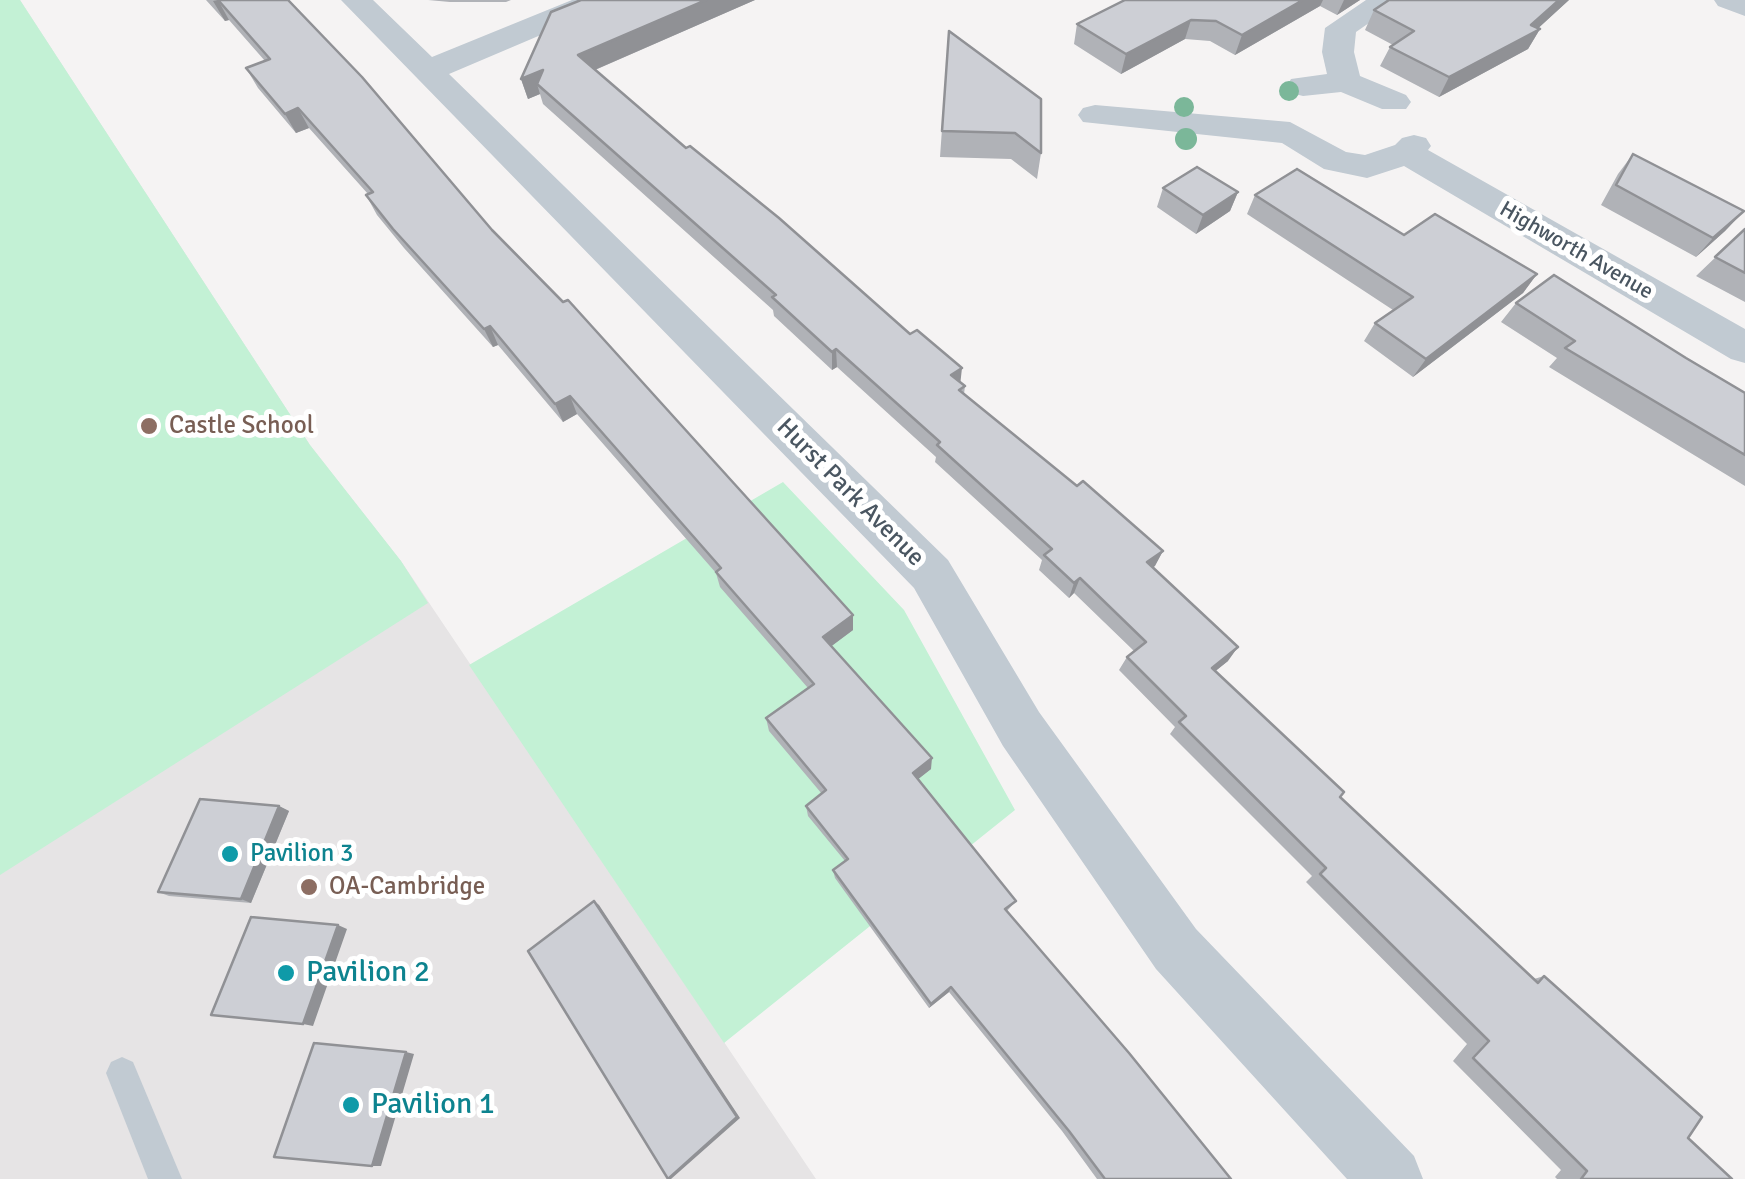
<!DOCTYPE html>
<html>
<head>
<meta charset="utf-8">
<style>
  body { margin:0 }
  canvas { display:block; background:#f5f3f3 }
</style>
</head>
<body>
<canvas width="1745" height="1179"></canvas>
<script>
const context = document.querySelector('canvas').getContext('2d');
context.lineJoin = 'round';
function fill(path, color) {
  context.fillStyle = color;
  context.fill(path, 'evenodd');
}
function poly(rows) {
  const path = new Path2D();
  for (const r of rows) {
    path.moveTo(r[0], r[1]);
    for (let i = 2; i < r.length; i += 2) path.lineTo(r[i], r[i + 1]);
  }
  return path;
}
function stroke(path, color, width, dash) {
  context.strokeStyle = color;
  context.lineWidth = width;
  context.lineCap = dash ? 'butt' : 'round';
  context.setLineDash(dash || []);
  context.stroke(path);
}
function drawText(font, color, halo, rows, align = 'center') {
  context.font = font + ' Signika,sans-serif';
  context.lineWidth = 10;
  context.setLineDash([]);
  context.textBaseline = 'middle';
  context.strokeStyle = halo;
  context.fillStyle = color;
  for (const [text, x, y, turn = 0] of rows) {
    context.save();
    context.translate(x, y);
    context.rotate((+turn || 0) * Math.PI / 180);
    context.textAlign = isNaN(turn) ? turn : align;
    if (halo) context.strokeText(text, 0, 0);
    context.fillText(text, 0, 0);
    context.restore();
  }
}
fill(poly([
  [0,0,20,0,310,445,401,561,816,1179,0,1179]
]), '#e6e4e5');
fill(poly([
  [0,0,20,0,310,445,401,561,428,603,0,875],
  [783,482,904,610,1015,810,724,1043,469,665]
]), '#c3f1d5');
fill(poly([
  [122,1057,133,1062,182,1179,148,1179,106,1073,111,1062,122,1057]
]), '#c1cad2');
fill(poly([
  [341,0,373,0,432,57,572,0,613,0,609,6,449,74,948,560,1039,712,1196,929,1414,1156,1423,1179,1347,1179,1156,969,1003,746,914,588,341,0],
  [1366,0,1402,0,1356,32,1354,52,1360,76,1406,95,1411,102,1406,109,1382,109,1341,92,1303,96,1291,93,1287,86,1291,79,1327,74,1322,52,1325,28,1366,0],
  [1714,0,1745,0,1745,16,1718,6,1714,0],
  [1095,105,1290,122,1346,152,1365,155,1395,145,1402,138,1414,135,1426,138,1431,146,1428,150,1745,329,1745,363,1731,359,1404,166,1367,178,1324,169,1282,143,1083,122,1078,115,1083,108,1095,105]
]), '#c1cad2');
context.fillStyle = '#7bb799';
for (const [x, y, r] of [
  [1289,91,10],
  [1184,107,10],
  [1186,139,11]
]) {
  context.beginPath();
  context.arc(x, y, r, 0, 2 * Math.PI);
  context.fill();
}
fill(poly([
  [206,0,288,0,492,230,853,615,853,630,831,646,931,769,918,779,1016,901,1007,911,1231,1179,1097,1179,1062,1131,949,992,929,1008,835,878,833,870,845,861,808,816,806,806,822,794,769,731,766,718,808,688,720,587,716,573,577,414,563,422,498,345,493,347,404,248,377,215,366,195,368,194,309,128,296,133,258,88,246,68,265,61,229,20,225,21],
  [428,0,511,0,506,2,450,2],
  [581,0,755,0,595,70,965,386,964,394,1077,486,1163,551,1153,568,1228,661,1215,671,1340,797,1534,979,1544,976,1688,1138,1732,1179,1557,1179,1555,1177,1561,1170,1453,1061,1467,1044,1306,882,1312,876,1170,734,1175,727,1119,670,1127,657,1134,651,1074,593,1069,598,1039,570,1042,560,935,462,936,457,837,367,832,370,774,316,773,310,543,104,540,94,528,99,521,79],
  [1125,0,1360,0,1337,15,1320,6,1235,55,1210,41,1185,39,1121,74,1074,44,1077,24],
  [1569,0,1538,28,1540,29,1528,49,1439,97,1380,66,1390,47,1393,45,1365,30,1374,10],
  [949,31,1041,153,1037,179,1011,159,940,157],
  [1633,154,1744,211,1725,231,1696,257,1601,205,1618,174],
  [1163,188,1238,192,1230,211,1196,234,1157,207],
  [1255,195,1404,235,1537,274,1523,293,1413,377,1364,341,1375,323,1393,310,1247,214],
  [1745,229,1745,302,1696,276],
  [1516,303,1686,358,1745,393,1745,486,1549,367,1557,358,1501,322],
  [279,806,289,811,251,903,169,896,158,892]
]), '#b0b2b7');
fill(poly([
  [218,0,229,20,225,21,213,1],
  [706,0,755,0,583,75,578,55],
  [1303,0,1323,0,1320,6,1235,55,1242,35],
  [1344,0,1360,0,1337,15],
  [1559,0,1569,0,1532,34,1540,29,1528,49,1439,97,1449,77],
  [1191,20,1185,39,1121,74,1126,54],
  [543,70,537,84,540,94,528,99,521,79],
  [298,108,309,128,296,133,285,114],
  [1238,192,1230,211,1196,234,1203,215],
  [1744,211,1725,231,1696,257,1713,238],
  [1537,274,1523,293,1413,377,1426,359],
  [490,326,498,345,493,347,484,329],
  [836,349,837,367,832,370,832,352],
  [962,368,960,386,951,375],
  [570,396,577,414,563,422,555,404],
  [1163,551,1155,566,1140,578,1147,562],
  [1080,578,1074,593,1069,598,1074,583],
  [853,615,853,630,825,651,823,637],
  [1238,647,1228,661,1202,682,1212,668],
  [932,758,931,769,912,784,913,773],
  [279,806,289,811,251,903,241,899],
  [594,901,599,905,740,1118,671,1179,668,1179],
  [338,925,347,929,313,1026,303,1024],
  [951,987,949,992,929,1008,931,1004],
  [406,1052,414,1054,381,1166,372,1166]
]), '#909195');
const building = poly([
  [218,0,288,0,362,77,492,230,563,302,568,300,853,615,823,637,932,758,913,773,1016,901,1005,909,1129,1053,1231,1179,1105,1179,1069,1131,951,987,931,1004,833,870,848,859,806,806,826,790,766,718,814,684,716,572,721,568,570,396,555,404,490,326,484,329,393,229,366,195,373,192,298,108,285,114,246,68,270,59,218,0],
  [581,0,706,0,578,55,686,148,690,146,779,218,910,334,917,330,962,368,951,375,965,386,959,390,1077,486,1083,481,1163,551,1147,562,1238,647,1212,668,1344,792,1340,797,1538,983,1544,976,1702,1117,1688,1138,1732,1179,1581,1179,1587,1171,1473,1058,1489,1041,1320,874,1326,868,1179,722,1186,716,1127,657,1146,642,1080,578,1074,583,1044,555,1052,549,937,445,940,442,836,349,832,352,772,297,776,295,537,84,543,70,521,79,551,12,581,0],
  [1125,0,1303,0,1242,35,1216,21,1191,20,1126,54,1077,24,1125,0],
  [1389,0,1559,0,1531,25,1540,29,1449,77,1390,47,1414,31,1374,10,1389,0],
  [949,31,1041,99,1041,153,1015,133,942,131,949,31],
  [1633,154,1744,211,1713,238,1616,185,1633,154],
  [1197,167,1238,192,1203,215,1163,188,1197,167],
  [1297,169,1404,235,1435,214,1537,274,1426,359,1375,323,1413,297,1255,195,1297,169],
  [1745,229,1745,273,1715,257,1745,229],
  [1554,275,1686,358,1745,393,1745,455,1565,348,1575,341,1516,303,1554,275],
  [200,799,279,806,241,899,158,892,200,799],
  [594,901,737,1117,668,1179,528,951,594,901],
  [251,917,338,925,303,1024,211,1015,251,917],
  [314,1043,406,1052,372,1166,274,1157,314,1043]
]);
fill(building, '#cdcfd5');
stroke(building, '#909195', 2.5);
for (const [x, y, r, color] of [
  [149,426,10,"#8d6e63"],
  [230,854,10,"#0f9aa8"],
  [309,887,10,"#8d6e63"],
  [286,973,10,"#0f9aa8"],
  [351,1105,10,"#0f9aa8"]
]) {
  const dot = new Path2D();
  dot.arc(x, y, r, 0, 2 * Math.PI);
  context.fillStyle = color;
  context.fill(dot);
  stroke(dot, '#fff', 4);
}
drawText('22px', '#4a5661', '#fff', [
  ["Highworth Avenue",1576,251,30]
]);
drawText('25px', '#785e54', '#fff', [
  ["Castle School",169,426],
  ["OA-Cambridge",329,887]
], 'left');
drawText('25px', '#4a5661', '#fff', [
  ["Hurst Park Avenue",850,493,45]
]);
drawText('25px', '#0d838f', '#fff', [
  ["Pavilion 3",250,854]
], 'left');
drawText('30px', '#0d838f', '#fff', [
  ["Pavilion 2",306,973],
  ["Pavilion 1",371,1105]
], 'left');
</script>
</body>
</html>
